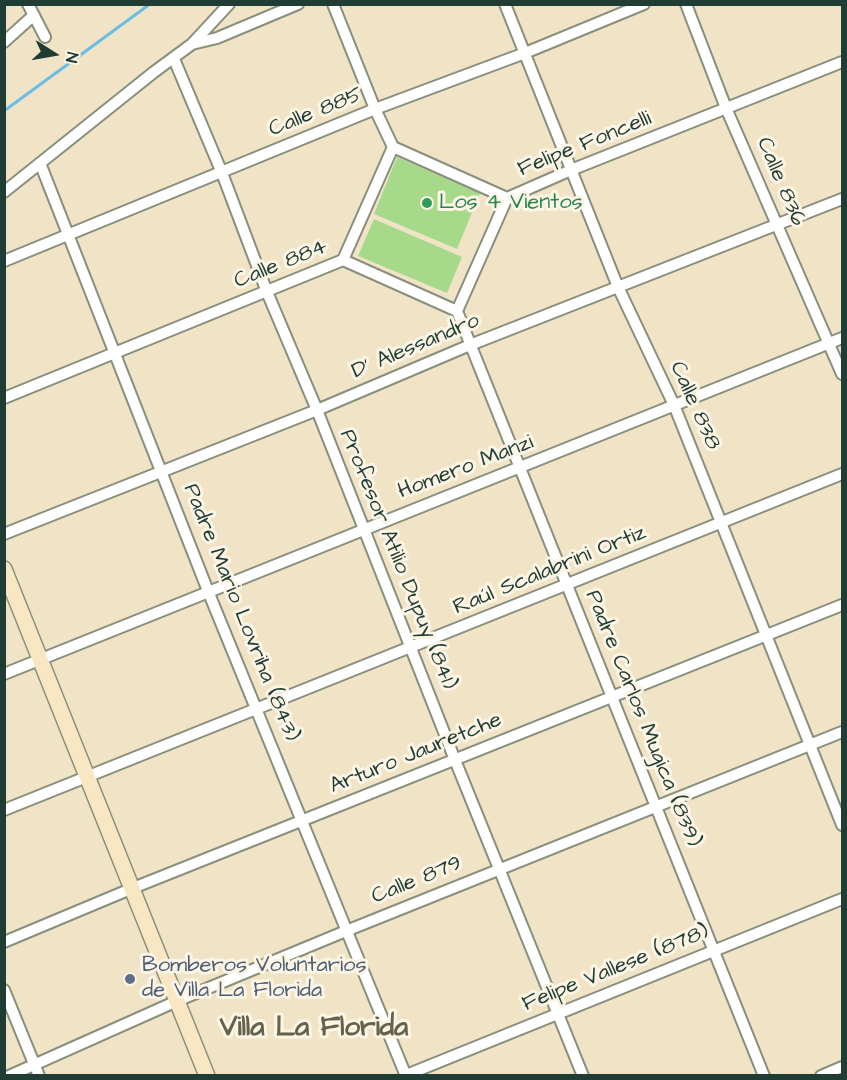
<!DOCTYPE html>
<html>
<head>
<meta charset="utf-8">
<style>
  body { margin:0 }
  #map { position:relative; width:847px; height:1080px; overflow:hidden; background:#f1e4c6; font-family:"Architects Daughter",sans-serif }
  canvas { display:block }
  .frame { position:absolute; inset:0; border:6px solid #1f3d34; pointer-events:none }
  .north { position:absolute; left:24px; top:24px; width:60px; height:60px; -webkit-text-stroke:4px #fcf5e5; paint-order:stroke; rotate:101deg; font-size:16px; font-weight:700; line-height:24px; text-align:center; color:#1f3d34 }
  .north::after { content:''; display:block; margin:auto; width:21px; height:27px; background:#1f3d34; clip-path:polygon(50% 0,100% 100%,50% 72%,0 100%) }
</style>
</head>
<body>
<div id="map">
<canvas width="847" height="1080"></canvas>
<div class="frame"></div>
<div class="north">N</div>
</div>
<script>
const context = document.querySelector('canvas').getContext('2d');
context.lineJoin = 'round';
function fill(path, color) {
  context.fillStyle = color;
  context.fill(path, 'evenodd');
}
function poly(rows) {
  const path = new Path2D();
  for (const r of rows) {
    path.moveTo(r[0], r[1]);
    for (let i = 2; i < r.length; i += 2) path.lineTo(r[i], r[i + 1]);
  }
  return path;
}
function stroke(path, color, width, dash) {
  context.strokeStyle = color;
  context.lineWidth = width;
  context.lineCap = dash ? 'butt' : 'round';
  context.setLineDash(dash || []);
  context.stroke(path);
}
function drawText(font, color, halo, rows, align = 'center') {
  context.font = font + ' "Architects Daughter",sans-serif';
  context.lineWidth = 6;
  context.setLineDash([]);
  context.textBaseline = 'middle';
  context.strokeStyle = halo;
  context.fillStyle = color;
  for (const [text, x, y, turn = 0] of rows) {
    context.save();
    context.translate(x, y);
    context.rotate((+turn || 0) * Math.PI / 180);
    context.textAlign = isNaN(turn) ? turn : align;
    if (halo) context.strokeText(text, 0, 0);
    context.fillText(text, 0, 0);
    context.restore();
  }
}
fill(poly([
  [397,157,480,193,457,249,374,214],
  [374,219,462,257,447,293,358,256]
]), '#a6da8a');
stroke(poly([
  [4,111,150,4]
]), '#69bde5', 3);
const minor = poly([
  [28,4,45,37],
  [333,4,375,109,393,147],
  [505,4,618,287,674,405,842,825],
  [686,4,726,108,842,374],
  [4,42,34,15],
  [192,44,217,38,298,4],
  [174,59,222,173,267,292,317,410,455,760,583,1076],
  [40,163,208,591,406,1076],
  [4,192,154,72,192,44,229,4],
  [343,260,393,147,507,198,571,170,842,62],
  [4,261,375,109,525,53,644,4],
  [457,311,764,1076],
  [4,398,343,260,457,311,507,198],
  [4,534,317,410,470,345,842,199],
  [4,674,842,338],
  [4,810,842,474],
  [4,942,133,888,842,605],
  [4,990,39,1076],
  [9,1076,177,1001,346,931,842,732],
  [404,1076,842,899],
  [821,1076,842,1067]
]);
const secondary = poly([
  [4,569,207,1076]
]);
stroke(minor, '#88907d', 14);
stroke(secondary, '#88907d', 18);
stroke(minor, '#fff', 10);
stroke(secondary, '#f9e7c3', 15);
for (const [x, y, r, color] of [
  [427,203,6,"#2e9e5b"],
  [130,979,6,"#5c6f8a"]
]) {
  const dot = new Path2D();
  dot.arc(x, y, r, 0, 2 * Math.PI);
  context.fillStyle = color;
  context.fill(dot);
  stroke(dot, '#fcf5e5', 2);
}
drawText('22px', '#1f3d34', '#fcf5e5', [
  ["Calle 885",316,113,-22],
  ["Felipe Foncelli",585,145,-22],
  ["Calle 836",780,182,67],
  ["Calle 884",281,265,-22],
  ["D' Alessandro",416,347,-23],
  ["Calle 838",694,406,66],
  ["Homero Manzi",466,468,-21],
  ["Profesor Atilio Dupuy (841)",397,560,68],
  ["Raúl Scalabrini Ortiz",550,571,-22],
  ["Padre Mario Lovriha (843)",240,613,68],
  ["Padre Carlos Mugica (839)",642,719,68],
  ["Arturo Jauretche",416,754,-22],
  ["Calle 879",417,881,-22],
  ["Felipe Vallese (878)",616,969,-22]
]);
drawText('22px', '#27864d', '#fcf5e5', [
  ["Los 4 Vientos",439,203]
], 'left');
drawText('22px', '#4e5e75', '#fcf5e5', [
  ["Bomberos Voluntarios",142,966],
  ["de Villa La Florida",142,991]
], 'left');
drawText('bold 28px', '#65624c', '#fcf5e5', [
  ["Villa La Florida",314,1029]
]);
</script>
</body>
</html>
